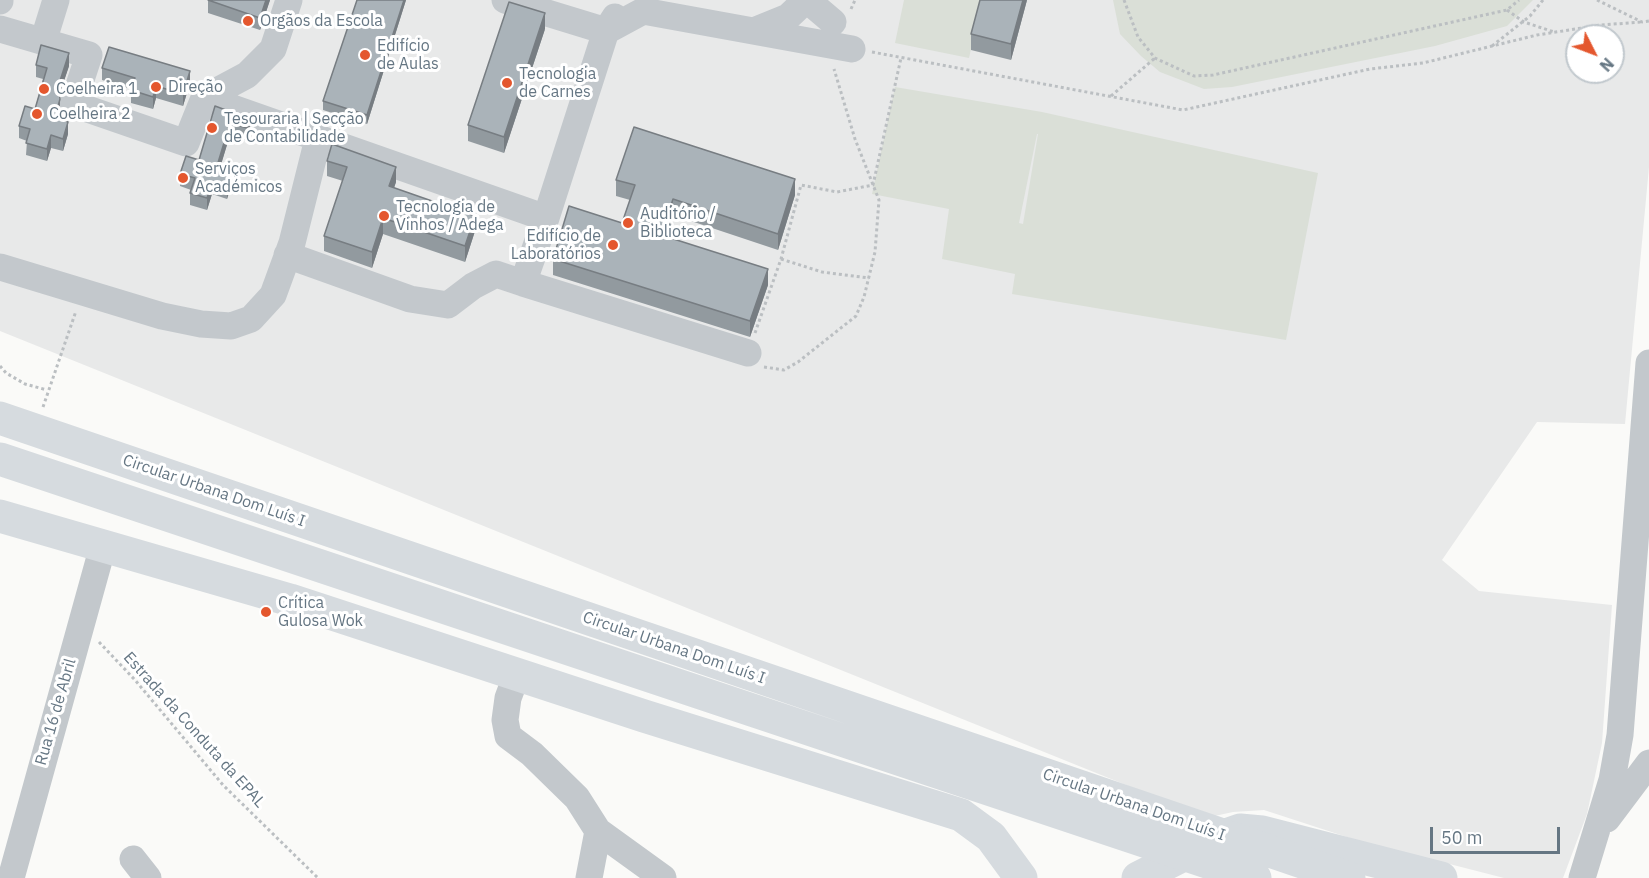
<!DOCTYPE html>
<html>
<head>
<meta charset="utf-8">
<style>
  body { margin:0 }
  #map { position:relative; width:1649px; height:878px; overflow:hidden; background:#fafaf8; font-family:"IBM Plex Sans",sans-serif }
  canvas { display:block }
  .north { position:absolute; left:1565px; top:24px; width:60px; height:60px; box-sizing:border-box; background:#fff; border:2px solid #c1c8cd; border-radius:50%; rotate:132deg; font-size:16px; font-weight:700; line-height:24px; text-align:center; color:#657683 }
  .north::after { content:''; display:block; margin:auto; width:21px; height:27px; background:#e4572e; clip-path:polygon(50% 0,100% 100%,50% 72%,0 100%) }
  .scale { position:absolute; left:1430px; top:827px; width:130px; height:27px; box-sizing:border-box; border:3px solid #657683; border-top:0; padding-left:8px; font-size:18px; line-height:21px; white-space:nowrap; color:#657683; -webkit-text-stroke:4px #fff; paint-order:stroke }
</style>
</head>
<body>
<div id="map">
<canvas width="1649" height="878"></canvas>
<div class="north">N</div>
<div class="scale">50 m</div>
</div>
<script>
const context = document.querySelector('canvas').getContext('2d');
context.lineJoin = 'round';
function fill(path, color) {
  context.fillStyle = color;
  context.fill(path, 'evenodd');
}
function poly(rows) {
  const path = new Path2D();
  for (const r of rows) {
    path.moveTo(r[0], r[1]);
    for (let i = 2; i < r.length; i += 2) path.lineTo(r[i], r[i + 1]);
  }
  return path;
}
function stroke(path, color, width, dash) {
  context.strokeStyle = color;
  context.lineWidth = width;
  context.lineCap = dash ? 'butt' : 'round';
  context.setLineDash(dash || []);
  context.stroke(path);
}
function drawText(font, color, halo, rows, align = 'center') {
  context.font = font + ' "IBM Plex Sans",sans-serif';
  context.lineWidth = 6;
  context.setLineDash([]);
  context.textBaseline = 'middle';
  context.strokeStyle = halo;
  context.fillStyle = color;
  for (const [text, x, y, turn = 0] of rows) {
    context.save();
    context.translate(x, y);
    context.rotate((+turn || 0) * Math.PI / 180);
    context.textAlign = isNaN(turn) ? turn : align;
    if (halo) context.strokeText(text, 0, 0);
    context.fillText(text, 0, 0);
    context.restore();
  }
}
fill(poly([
  [0,0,1649,0,1649,167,1625,424,1537,422,1442,560,1479,591,1612,605,1602,743,1587,814,1563,878,1504,878,1356,840,1264,810,1233,812,1210,817,1193,812,0,331],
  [1577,36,1613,36,1613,72,1577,72]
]), '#e8e9e9');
fill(poly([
  [904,0,982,0,969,58,895,43],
  [1113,0,1533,0,1507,26,1435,46,1232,87,1204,89,1160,72,1141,56,1120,34],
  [895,87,1042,112,1318,173,1286,340,1012,294,1015,274,942,259,949,209,872,194],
  [1037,134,1038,134,1023,224,1019,223]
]), '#dadfd7');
stroke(poly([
  [1124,0,1138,37,1155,58,1194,76,1213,75,1507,10,1519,0],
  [1597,0,1642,22,1649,21],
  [851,9,855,0],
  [1507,10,1524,22,1554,32],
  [1492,46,1530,16,1543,0],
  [872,52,1183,110,1370,69,1423,63,1537,35,1601,25,1642,22],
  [1111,96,1155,58],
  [781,259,822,272,869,278],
  [755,333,781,259,801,185,837,192,873,185,901,58],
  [0,366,6,373,25,384,47,390],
  [764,367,784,370,798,362,856,316,864,297,875,252,879,200,855,139,834,69],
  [43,407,76,311],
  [99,642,135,680,223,785,318,878]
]), '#bbbfc2', 3, [3, 3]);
stroke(poly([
  [505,0,606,31,615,17],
  [807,0,833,22],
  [0,1,0,0],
  [0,29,89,55,73,104,186,143,204,98,546,218,523,283,748,353],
  [756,30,788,17,806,0],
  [43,42,56,0],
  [204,98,247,75,273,49,289,0],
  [546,218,606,31,643,11,852,49],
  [287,255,410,299,448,305,473,286,496,274,523,283],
  [0,267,162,316,201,324,231,326,251,319,273,295,292,243,318,139],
  [517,674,508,698,505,720,508,736,532,754,577,798,598,831,589,878],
  [1607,819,1649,763],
  [598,831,663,878],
  [133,859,148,878],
  [11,878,103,546],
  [1582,878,1612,780,1620,735,1649,363]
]), '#c3c8cc', 27);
stroke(poly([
  [0,516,290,600,644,716,961,815,991,837,1021,878],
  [1138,878,1217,838,1240,830,1262,832,1441,878]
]), '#d6dbdf', 33);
stroke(poly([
  [0,418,1349,878],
  [0,459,1255,878]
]), '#d6dbdf', 33);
fill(poly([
  [208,0,270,0,260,30,208,13],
  [357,0,406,0,367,124,323,110,323,101],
  [1027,0,1011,60,971,50,971,34],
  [545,29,504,153,468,141,468,125],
  [36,65,69,66,59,95,60,112,58,118,68,134,63,151,51,148,47,161,26,155,27,141,19,138,19,126,35,109,43,79,36,77],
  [102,68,190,83,183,106,156,98,153,109,131,103,131,89,102,80],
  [215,106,250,119,250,131,247,141,230,135,220,167,232,183,227,199,212,194,207,210,190,205,190,193,191,190,180,186,180,174,199,160],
  [327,161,396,182,394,188,475,231,465,262,383,234,372,268,324,251,324,236,343,181,327,176],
  [616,180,795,195,778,250,673,215,666,236,768,285,750,337,553,275,553,259,622,223,630,200,616,196]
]), '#929a9f');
fill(poly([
  [266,0,270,0,260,30,260,18],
  [404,0,406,0,367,124,367,115],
  [1023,0,1027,0,1011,60,1011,44],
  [545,13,545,29,504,153,504,137],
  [69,53,69,66,58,99,58,87],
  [190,71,190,83,183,106,183,94],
  [156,86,156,98,153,109,153,97],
  [60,99,60,112,55,130,55,117],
  [250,119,250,131,247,141,247,128],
  [68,122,68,134,63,151,63,139],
  [230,123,230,135,217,178,217,166],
  [51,135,51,148,47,161,47,149],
  [396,167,396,182,389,202,389,186],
  [232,170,232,183,227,199,227,187],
  [795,179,795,195,778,250,778,234],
  [212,182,212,194,207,210,207,198],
  [673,199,673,215,661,251,661,235],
  [475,216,475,231,465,262,465,246],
  [383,218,383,234,372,268,372,252],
  [768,269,768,285,750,337,750,321]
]), '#777d82');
const building = poly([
  [208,0,266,0,260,18,208,0],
  [357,0,404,0,367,115,323,101,357,0],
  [980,0,1023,0,1011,44,971,34,980,0],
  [509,2,545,13,504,137,468,125,509,2],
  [41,45,69,53,58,87,60,99,55,117,68,122,63,139,51,135,47,149,26,143,30,129,19,126,25,106,35,109,47,68,36,65,41,45],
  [109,47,190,71,183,94,156,86,153,97,131,90,135,78,102,68,109,47],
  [215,106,250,119,247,128,230,123,217,166,232,170,227,187,212,182,207,198,190,193,195,178,180,174,186,156,199,160,215,106],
  [634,127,795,179,778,234,673,199,661,235,768,269,750,321,553,259,569,206,622,223,635,185,616,180,634,127],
  [332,144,396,167,389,186,475,216,465,246,383,218,372,252,324,236,347,167,327,161,332,144]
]);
fill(building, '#aab3b9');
stroke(building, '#777d82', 1.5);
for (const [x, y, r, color] of [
  [248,21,6,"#e4572e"],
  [365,55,6,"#e4572e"],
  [507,83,6,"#e4572e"],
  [156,87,6,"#e4572e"],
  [44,89,6,"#e4572e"],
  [37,114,6,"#e4572e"],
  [212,128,6,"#e4572e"],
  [183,178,6,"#e4572e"],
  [384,216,6,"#e4572e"],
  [628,223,6,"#e4572e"],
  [613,245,6,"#e4572e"],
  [266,612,6,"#e4572e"]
]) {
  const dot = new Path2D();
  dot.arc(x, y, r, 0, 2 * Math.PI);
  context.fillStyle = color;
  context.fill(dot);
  stroke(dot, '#fff', 2);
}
drawText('16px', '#657683', '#fff', [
  ["Orgãos da Escola",260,21],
  ["Edifício",377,46],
  ["de Aulas",377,64],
  ["Tecnologia",519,74],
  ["de Carnes",519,92],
  ["Direção",168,87],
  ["Coelheira 1",56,89],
  ["Coelheira 2",49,114],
  ["Tesouraria | Secção",224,119],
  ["de Contabilidade",224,137],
  ["Serviços",195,169],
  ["Académicos",195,187],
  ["Tecnologia de",396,207],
  ["Vinhos / Adega",396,225],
  ["Auditório /",640,214],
  ["Biblioteca",640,232],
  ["Edifício de",601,236,"right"],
  ["Laboratórios",601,254,"right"],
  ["Crítica",278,603],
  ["Gulosa Wok",278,621]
], 'left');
drawText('16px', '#657683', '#fff', [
  ["Circular Urbana Dom Luís I",214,491,19],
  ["Circular Urbana Dom Luís I",674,648,19],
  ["Rua 16 de Abril",56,712,-74],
  ["Estrada da Conduta da EPAL",194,730,48],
  ["Circular Urbana Dom Luís I",1134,805,19]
]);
</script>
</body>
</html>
